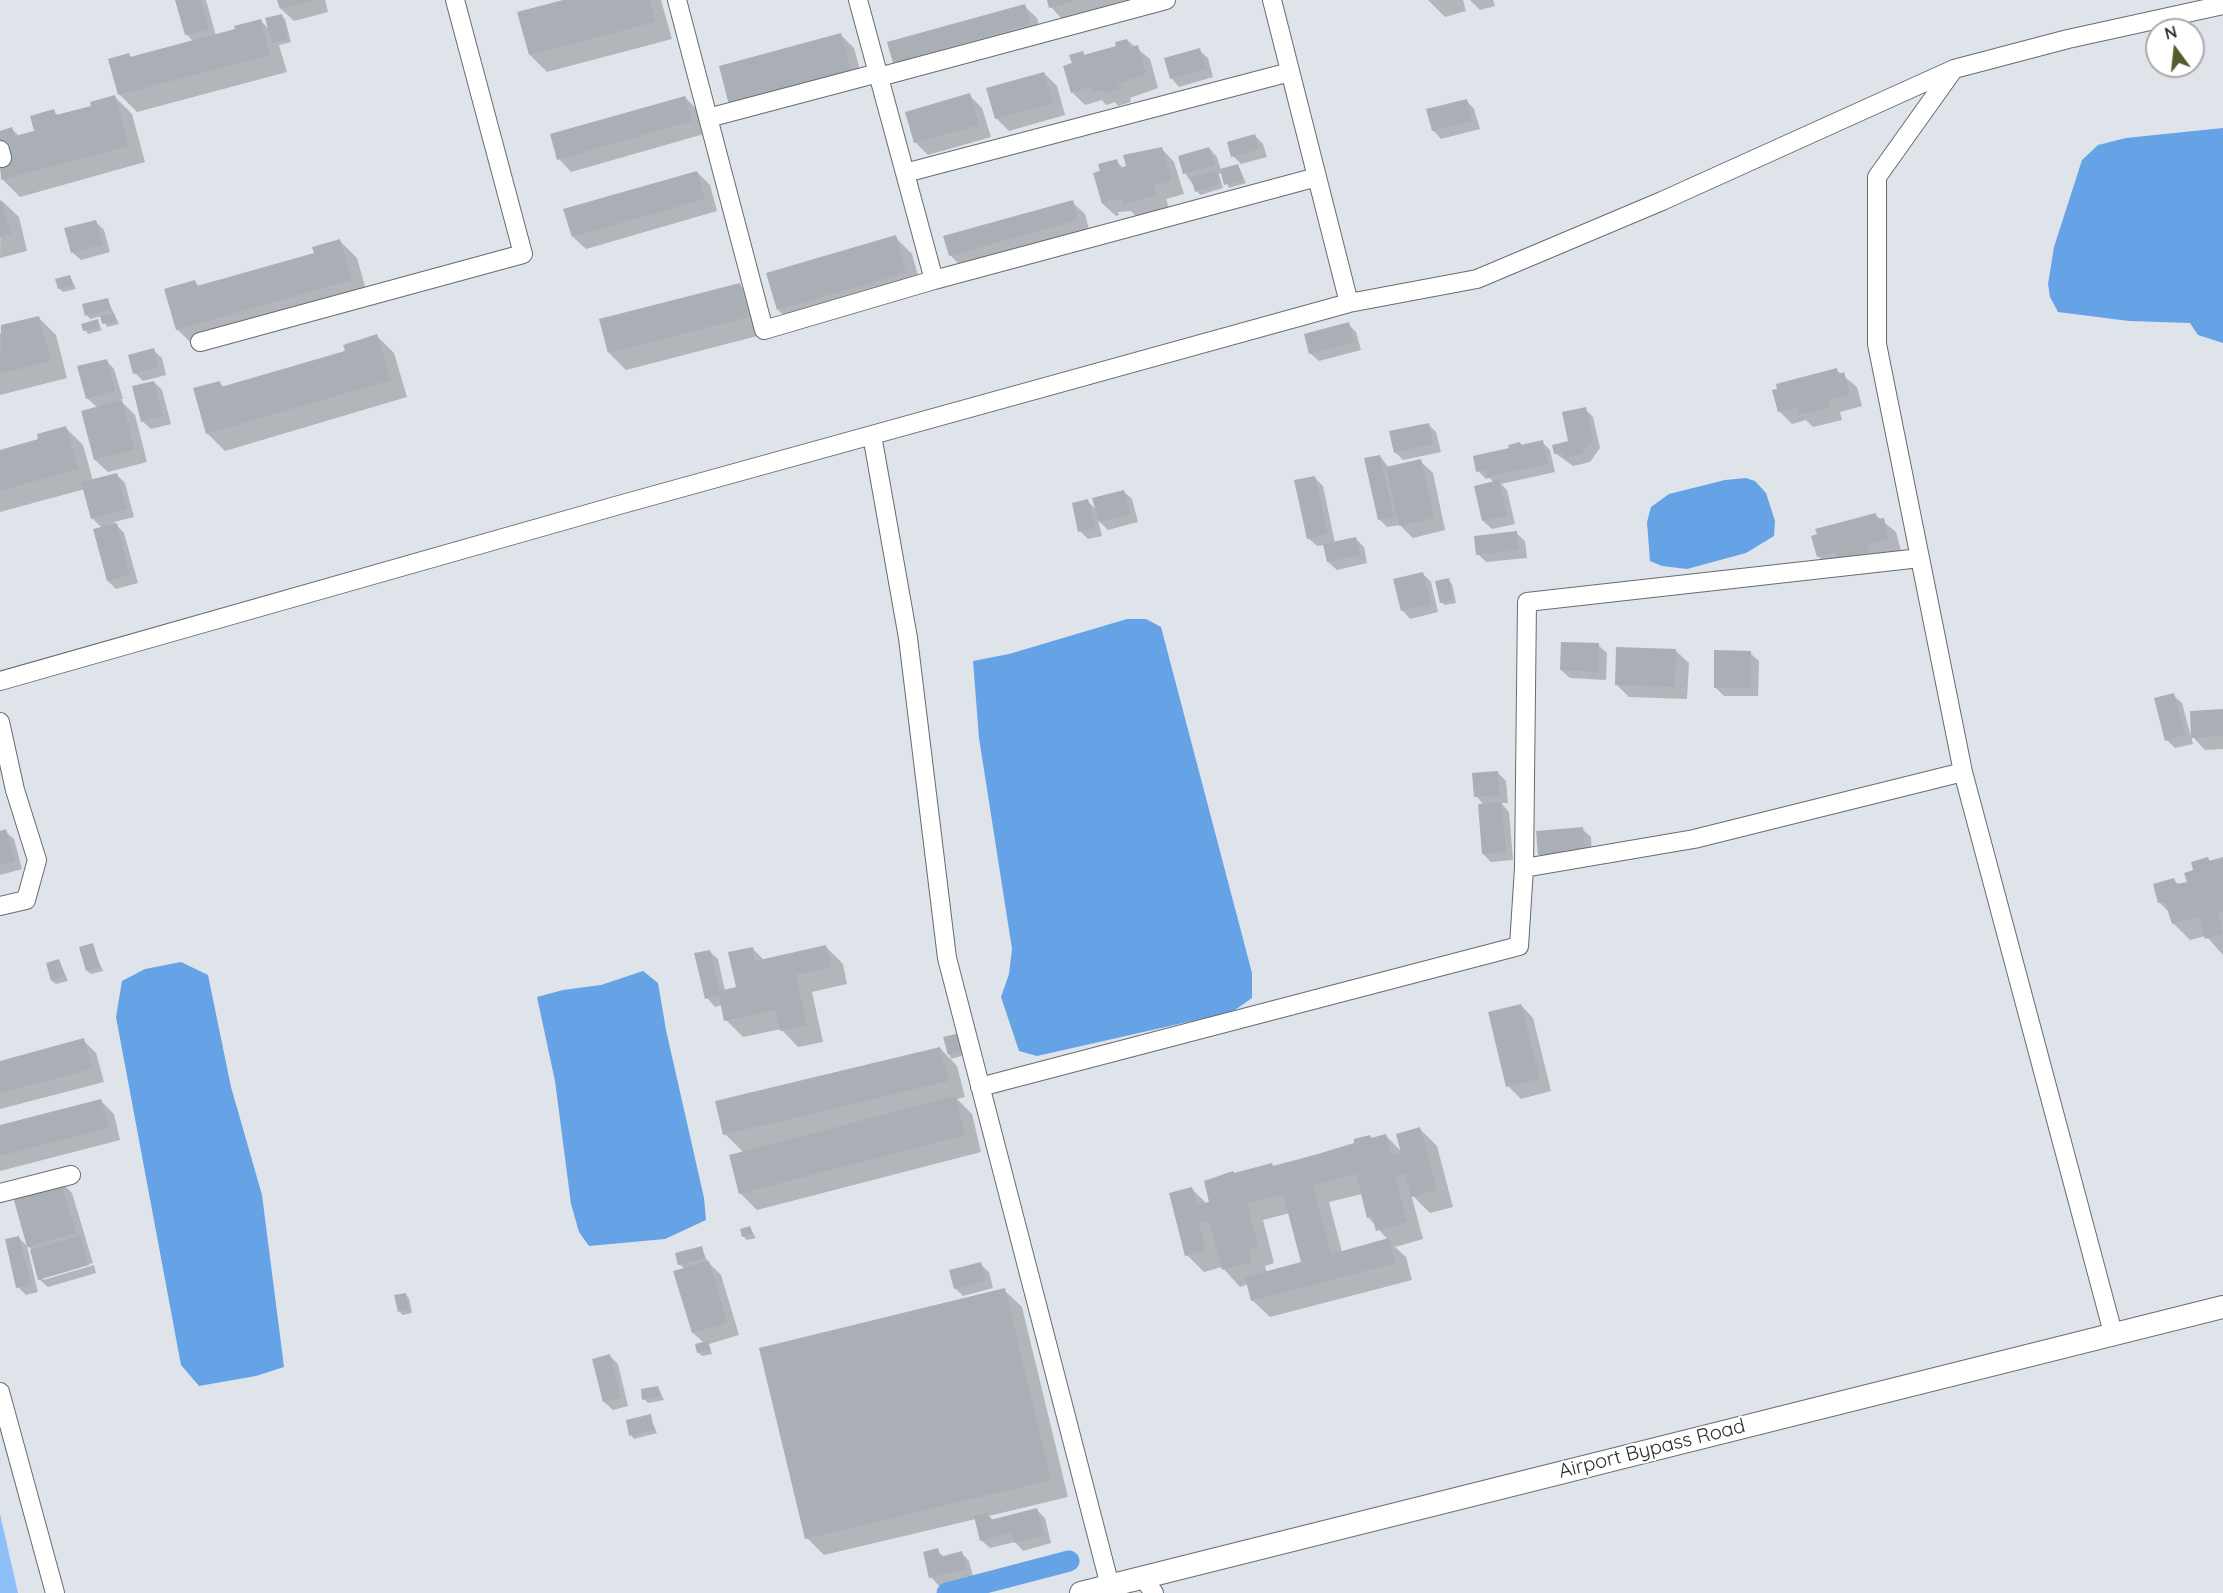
<!DOCTYPE html>
<html>
<head>
<meta charset="utf-8">
<style>
  body { margin:0 }
  #map { position:relative; width:2223px; height:1593px; overflow:hidden; background:#dfe4ea; font-family:Quicksand,sans-serif }
  canvas { display:block }
  .north { position:absolute; left:2145px; top:18px; width:60px; height:60px; box-sizing:border-box; background:#fff; border:2px solid #aaabab; border-radius:50%; rotate:345deg; font-size:16px; font-weight:700; line-height:24px; text-align:center; color:#2a2c2e }
  .north::after { content:''; display:block; margin:auto; width:21px; height:27px; background:#585c2a; clip-path:polygon(50% 0,100% 100%,50% 72%,0 100%) }
</style>
</head>
<body>
<div id="map">
<canvas width="2223" height="1593"></canvas>
<div class="north">N</div>
</div>
<script>
const context = document.querySelector('canvas').getContext('2d');
context.lineJoin = 'round';
function fill(path, color) {
  context.fillStyle = color;
  context.fill(path, 'evenodd');
}
function poly(rows) {
  const path = new Path2D();
  for (const r of rows) {
    path.moveTo(r[0], r[1]);
    for (let i = 2; i < r.length; i += 2) path.lineTo(r[i], r[i + 1]);
  }
  return path;
}
function stroke(path, color, width, dash) {
  context.strokeStyle = color;
  context.lineWidth = width;
  context.lineCap = dash ? 'butt' : 'round';
  context.setLineDash(dash || []);
  context.stroke(path);
}
function drawText(font, color, halo, rows, align = 'center') {
  context.font = font + ' Quicksand,sans-serif';
  context.lineWidth = 4.5;
  context.setLineDash([]);
  context.textBaseline = 'middle';
  context.strokeStyle = halo;
  context.fillStyle = color;
  for (const [text, x, y, turn = 0] of rows) {
    context.save();
    context.translate(x, y);
    context.rotate((+turn || 0) * Math.PI / 180);
    context.textAlign = isNaN(turn) ? turn : align;
    if (halo) context.strokeText(text, 0, 0);
    context.fillText(text, 0, 0);
    context.restore();
  }
}
fill(poly([
  [0,1514,18,1593,0,1593]
]), '#8dbff8');
fill(poly([
  [2223,128,2223,343,2198,335,2190,323,2129,321,2058,312,2050,297,2048,284,2054,247,2082,160,2098,145,2126,138],
  [1746,478,1755,481,1766,493,1775,521,1774,536,1746,553,1687,569,1662,566,1650,561,1647,522,1651,507,1669,494,1725,480],
  [1127,619,1146,619,1161,627,1252,973,1252,998,1232,1012,1037,1056,1019,1051,1001,997,1009,974,1012,949,979,738,973,661,1009,654],
  [181,962,208,975,231,1087,262,1195,284,1367,256,1376,199,1386,181,1365,116,1017,122,981,145,969],
  [643,971,658,983,666,1030,704,1198,706,1220,665,1239,589,1246,579,1232,571,1204,555,1081,537,997,563,990,601,985]
]), '#66a2e6');
fill(poly([
  [177,0,206,0,216,36,260,20,270,30,281,16,285,19,291,42,279,45,287,72,137,112,120,95,110,60,129,55,132,58,194,42,186,34],
  [279,0,325,0,328,12,294,21,281,9],
  [569,0,661,0,672,39,547,72,530,55,519,13],
  [1049,0,1132,0,1063,20,1051,7],
  [1428,0,1463,0,1466,11,1445,17],
  [1470,0,1493,0,1495,6,1480,10],
  [1024,6,1037,18,1042,37,907,75,894,62],
  [841,35,854,48,864,85,743,117],
  [1127,40,1150,59,1158,88,1130,98,1131,102,1118,106,1115,102,1106,105,1102,100,1085,105,1072,92,1074,64,1083,53,1086,56,1118,47],
  [1199,50,1208,58,1213,77,1179,87,1171,78],
  [1044,73,1057,86,1065,115,1009,131,996,118],
  [969,95,982,108,991,137,928,155,915,142],
  [115,97,132,114,145,162,20,197,3,180,0,170,0,132,12,129,19,136,36,132,53,111,59,116,93,107],
  [685,97,697,110,704,134,571,172,559,159],
  [1466,100,1474,109,1480,129,1441,139,1433,130],
  [1255,136,1263,144,1267,157,1241,164,1233,156],
  [1209,148,1217,157,1221,170,1238,165,1246,183,1229,188,1222,173,1219,174,1223,188,1200,195,1185,173],
  [1162,149,1174,162,1184,194,1166,199,1169,208,1137,217,1131,211,1118,212,1119,215,1116,216,1103,204,1094,174,1116,161,1124,169],
  [697,172,710,185,717,211,586,249,573,237],
  [1,200,19,217,27,251,0,258],
  [1072,202,1085,214,1090,233,963,268,951,256,945,237],
  [96,222,104,230,110,252,81,260,72,252],
  [895,237,912,254,922,290,795,327,778,310],
  [340,241,357,258,368,297,194,346,177,329,195,282,200,287,316,254],
  [70,276,76,289,63,292,59,288],
  [740,285,757,302,765,334,626,370,609,353],
  [107,299,119,324,107,327,102,316,90,319,87,315],
  [39,318,56,335,67,378,0,395,0,334],
  [97,321,102,330,88,334,85,330],
  [1348,324,1356,332,1361,350,1319,361,1310,353],
  [377,336,394,353,407,397,225,451,208,434,219,382,225,388,347,352],
  [153,350,162,358,166,375,143,381,135,373],
  [106,360,114,369,123,399,120,400,135,415,147,462,108,472,95,460,98,408,87,398],
  [1836,370,1857,387,1862,406,1840,412,1842,420,1813,427,1806,420,1792,424,1779,411],
  [154,382,162,390,171,424,151,429,142,421],
  [1585,409,1593,417,1600,448,1590,462,1573,466,1555,453,1570,442],
  [1428,424,1436,432,1441,452,1403,460,1395,452],
  [66,428,83,445,93,481,117,475,125,483,134,517,114,522,124,533,138,583,116,589,108,581,102,528,92,518,85,489,0,512,0,451,40,440],
  [1542,442,1550,450,1555,472,1501,484,1507,490,1515,524,1492,529,1483,521,1494,483,1490,478,1486,479,1478,471,1520,443,1523,446],
  [1380,456,1389,468,1420,461,1433,473,1445,530,1413,538,1400,525,1387,527,1379,519],
  [1315,478,1323,486,1335,543,1355,538,1364,547,1367,563,1337,570,1328,562,1324,545,1317,546,1308,538],
  [1123,491,1132,499,1138,522,1108,530,1098,520,1102,536,1088,539,1080,531,1087,501,1097,510],
  [1875,515,1896,532,1901,551,1831,569,1818,556],
  [1516,533,1525,541,1527,558,1486,562,1478,554],
  [1423,574,1431,582,1438,612,1410,619,1402,610],
  [1448,580,1452,584,1456,603,1445,605,1441,602],
  [1598,645,1607,653,1606,680,1570,678,1561,670],
  [1676,651,1689,663,1687,699,1629,697,1616,684],
  [1750,653,1759,661,1758,696,1724,696,1715,687],
  [2173,695,2182,703,2193,744,2175,748,2167,740],
  [2223,710,2223,749,2205,750,2193,737],
  [1498,773,1506,781,1508,803,1501,803,1509,812,1513,860,1491,862,1483,854,1484,805,1476,796],
  [1582,829,1591,837,1592,859,1547,863,1539,854],
  [5,831,14,839,22,869,0,875,0,833],
  [2208,858,2211,862,2223,859,2223,955,2206,936,2190,940,2173,923,2170,913,2159,902,2174,880,2179,885,2188,883,2195,871],
  [92,945,103,971,91,974,87,971],
  [826,947,843,964,847,984,812,992,823,1042,798,1047,781,1029,743,1037,726,1020,722,1005,715,1007,707,998,709,951,718,959,725,991,738,988,752,948,764,960],
  [59,960,68,981,56,984,52,981],
  [1521,1005,1533,1018,1551,1091,1521,1099,1508,1086],
  [945,1038,972,1053,951,1059],
  [83,1040,96,1053,104,1082,0,1109,0,1062],
  [940,1048,957,1066,965,1097,957,1099,972,1114,981,1152,757,1210,740,1193,743,1152,725,1134],
  [101,1101,114,1114,120,1140,0,1171,0,1127],
  [1420,1129,1437,1146,1453,1207,1430,1213,1411,1194,1423,1239,1395,1247,1406,1257,1412,1280,1270,1317,1252,1300,1248,1284,1240,1287,1222,1267,1204,1272,1187,1255,1192,1189,1207,1204,1274,1167,1356,1144,1369,1136,1373,1139,1386,1136,1403,1153],
  [1362,1194,1368,1217,1388,1240,1342,1252,1329,1202],
  [1290,1213,1303,1263,1267,1273,1265,1266,1274,1263,1263,1220],
  [60,1181,72,1193,93,1263,43,1277,43,1280,94,1265,96,1273,48,1287,39,1279,33,1251,28,1246],
  [750,1228,756,1238,747,1240,743,1236],
  [19,1238,27,1246,38,1292,26,1295,18,1287],
  [701,1248,708,1262,721,1275,739,1335,709,1344,712,1354,702,1356,698,1352,704,1343,693,1333,685,1269,679,1264],
  [980,1264,989,1272,993,1288,963,1296,955,1288],
  [1004,1290,1022,1307,1068,1497,989,1516,993,1520,1037,1510,1045,1518,1051,1543,1023,1551,1015,1542,990,1548,981,1540,976,1519,824,1555,807,1538],
  [405,1294,409,1298,412,1313,403,1315,399,1311],
  [610,1356,618,1364,628,1406,613,1410,604,1402],
  [658,1387,664,1400,648,1403,644,1399],
  [650,1416,657,1433,634,1439,631,1435],
  [937,1550,944,1557,961,1552,969,1561,973,1577,939,1586,931,1577]
]), '#0003');
stroke(poly([
  [947,1593,1069,1561]
]), '#66a2e6', 21);
fill(poly([
  [175,0,201,0,209,29,185,35],
  [277,0,312,0,312,1,280,9],
  [563,0,650,0,655,22,529,55,517,12],
  [1047,0,1075,0,1076,1,1049,8],
  [1025,4,1031,24,893,63,887,42],
  [282,14,288,39,272,43,265,18],
  [261,19,270,55,118,95,108,59,129,53,130,57,235,29,234,26],
  [841,33,852,72,729,105,719,66],
  [1127,39,1130,47,1138,45,1146,75,1129,80,1118,85,1120,89,1104,94,1103,90,1092,93,1090,87,1071,93,1063,66,1072,63,1069,55,1083,51,1084,55,1116,46,1115,42],
  [1200,48,1206,69,1170,79,1164,58],
  [1044,72,1053,103,995,119,986,88],
  [970,93,979,125,914,143,905,112],
  [115,95,129,146,1,180,0,131,12,127,15,136,34,131,30,116,54,109,56,115,91,106,90,102],
  [685,96,692,121,557,160,550,134],
  [1467,99,1472,121,1432,131,1426,109],
  [1255,134,1260,149,1231,157,1227,142],
  [1162,147,1172,181,1154,186,1157,195,1123,205,1121,199,1114,201,1113,198,1102,204,1093,173,1100,171,1098,164,1117,159,1120,168,1126,166,1123,155],
  [1209,147,1215,165,1183,174,1178,156],
  [1238,164,1243,180,1224,185,1220,169],
  [1216,170,1220,184,1195,192,1191,177],
  [697,171,705,199,572,237,563,209],
  [0,199,11,234,0,237],
  [1073,200,1078,220,949,256,943,236],
  [96,220,103,244,71,253,64,228],
  [896,235,906,273,777,310,766,273],
  [340,239,352,280,176,330,164,289,195,280,197,286,314,253,312,247],
  [70,275,73,285,58,289,55,279],
  [740,283,749,317,608,353,599,319],
  [108,298,111,309,85,316,82,304],
  [114,313,117,321,102,324,100,316],
  [39,316,51,361,0,374,1,325],
  [98,319,100,327,83,331,81,324],
  [1349,322,1354,342,1309,354,1304,334],
  [377,334,391,380,206,434,193,388,220,381,221,387,345,351,343,345],
  [154,348,159,367,133,374,128,355],
  [107,359,115,391,86,399,77,366],
  [1837,368,1838,374,1844,372,1850,394,1828,400,1830,407,1799,415,1797,407,1778,412,1772,390,1777,389,1776,384],
  [154,381,163,416,141,422,132,386],
  [122,400,135,450,94,460,81,411],
  [1586,407,1593,439,1582,454,1563,458,1562,453,1554,454,1552,445,1568,441,1562,412],
  [1429,423,1433,444,1394,453,1389,431],
  [66,426,78,469,0,491,0,450,38,439,37,434],
  [1543,440,1548,464,1487,477,1485,470,1476,472,1473,456,1509,448,1508,445,1520,442,1521,445],
  [1380,455,1394,517,1378,520,1364,458],
  [1421,459,1434,518,1399,526,1386,467],
  [117,473,127,509,91,519,81,482],
  [1315,476,1328,534,1307,539,1294,480],
  [1499,480,1507,516,1482,521,1474,486],
  [1124,490,1131,514,1099,522,1092,498],
  [1088,499,1095,528,1078,532,1072,503],
  [1876,513,1877,519,1884,518,1889,539,1867,545,1869,552,1838,560,1836,552,1817,557,1811,536,1817,534,1815,529],
  [117,523,130,575,107,581,93,529],
  [1517,531,1519,550,1476,555,1474,536],
  [1356,537,1360,555,1327,562,1323,544],
  [1423,572,1431,604,1401,611,1393,579],
  [1449,578,1453,600,1440,603,1435,581],
  [1561,642,1599,643,1598,672,1560,670],
  [1616,647,1676,649,1675,687,1615,685],
  [1714,650,1751,651,1751,688,1714,688],
  [2174,693,2185,735,2165,741,2154,698],
  [2223,709,2223,736,2191,738,2190,711],
  [1498,771,1500,795,1474,797,1472,773],
  [1502,802,1506,852,1482,854,1478,804],
  [1583,827,1585,851,1538,855,1536,831],
  [6,829,15,861,0,865,0,831],
  [2208,857,2209,861,2223,857,2223,911,2218,912,2223,934,2205,939,2199,917,2172,924,2165,902,2158,903,2153,884,2174,878,2176,884,2187,882,2184,873,2193,870,2191,862],
  [93,943,100,967,86,971,79,947],
  [826,945,831,967,796,975,807,1025,780,1031,775,1010,724,1021,719,996,705,999,694,953,710,950,720,991,736,987,728,952,753,947,755,961],
  [59,959,65,977,51,981,46,963],
  [1521,1004,1540,1079,1506,1087,1488,1012],
  [964,1032,969,1049,948,1055,943,1037],
  [84,1038,92,1069,0,1093,0,1061],
  [940,1047,949,1081,723,1135,715,1101],
  [955,1096,965,1135,739,1194,729,1155],
  [101,1099,109,1128,0,1156,0,1125],
  [1420,1127,1437,1190,1411,1197,1405,1173,1395,1176,1407,1222,1376,1231,1372,1216,1367,1218,1356,1174,1313,1185,1331,1254,1389,1238,1396,1263,1251,1301,1245,1277,1301,1262,1283,1194,1247,1203,1258,1246,1249,1249,1252,1262,1222,1270,1209,1221,1199,1223,1206,1250,1185,1256,1169,1193,1192,1187,1197,1205,1209,1202,1204,1181,1233,1171,1234,1173,1272,1163,1273,1166,1318,1154,1354,1143,1354,1139,1370,1135,1371,1138,1386,1134,1392,1155,1401,1153,1396,1134],
  [60,1179,76,1233,27,1247,12,1193],
  [750,1226,753,1234,742,1237,740,1229],
  [19,1236,31,1284,16,1288,5,1239],
  [80,1236,89,1265,38,1280,30,1250],
  [702,1246,705,1258,678,1265,675,1253],
  [709,1261,727,1323,692,1333,673,1271],
  [981,1262,986,1280,954,1289,949,1270],
  [1005,1288,1051,1480,805,1539,759,1348],
  [406,1293,409,1309,398,1312,394,1295],
  [707,1341,710,1350,697,1353,695,1344],
  [610,1354,621,1398,603,1402,592,1359],
  [658,1386,661,1396,642,1400,641,1389],
  [651,1414,654,1430,629,1436,626,1420],
  [1037,1508,1044,1535,1014,1543,1012,1533,980,1541,974,1516,988,1512,990,1520],
  [938,1548,940,1557,962,1551,966,1569,929,1578,923,1552]
]), '#aaafb5');
const minor = poly([
  [677,0,764,330,934,280,1317,177],
  [858,0,934,280],
  [1272,0,1349,303],
  [1954,69,1877,177,1877,344,1963,772],
  [879,77,1166,0],
  [708,118,878,73],
  [0,150,2,158],
  [905,173,1290,72],
  [200,342,523,254,455,0],
  [872,435,908,638,947,958,1110,1586],
  [0,681,619,505,1349,303,1477,279,1662,201,1954,69,2068,39,2223,5],
  [0,722,15,790,37,860,26,900,0,906],
  [1524,868,1527,602,1920,558],
  [980,1087,1519,946,1524,868,1694,839,1963,772,2113,1333],
  [0,1193,71,1175],
  [0,1392,55,1593],
  [1143,1578,1154,1593]
]);
const tertiary = poly([
  [1081,1593,2223,1307]
]);
stroke(minor, '#676c71', 20);
stroke(tertiary, '#676c71', 24);
stroke(minor, '#fff', 18);
stroke(tertiary, '#fff', 22);
drawText('20px', '#2a2c2e', '#fff', [
  ["Airport Bypass Road",1652,1449,-14]
]);
</script>
</body>
</html>
